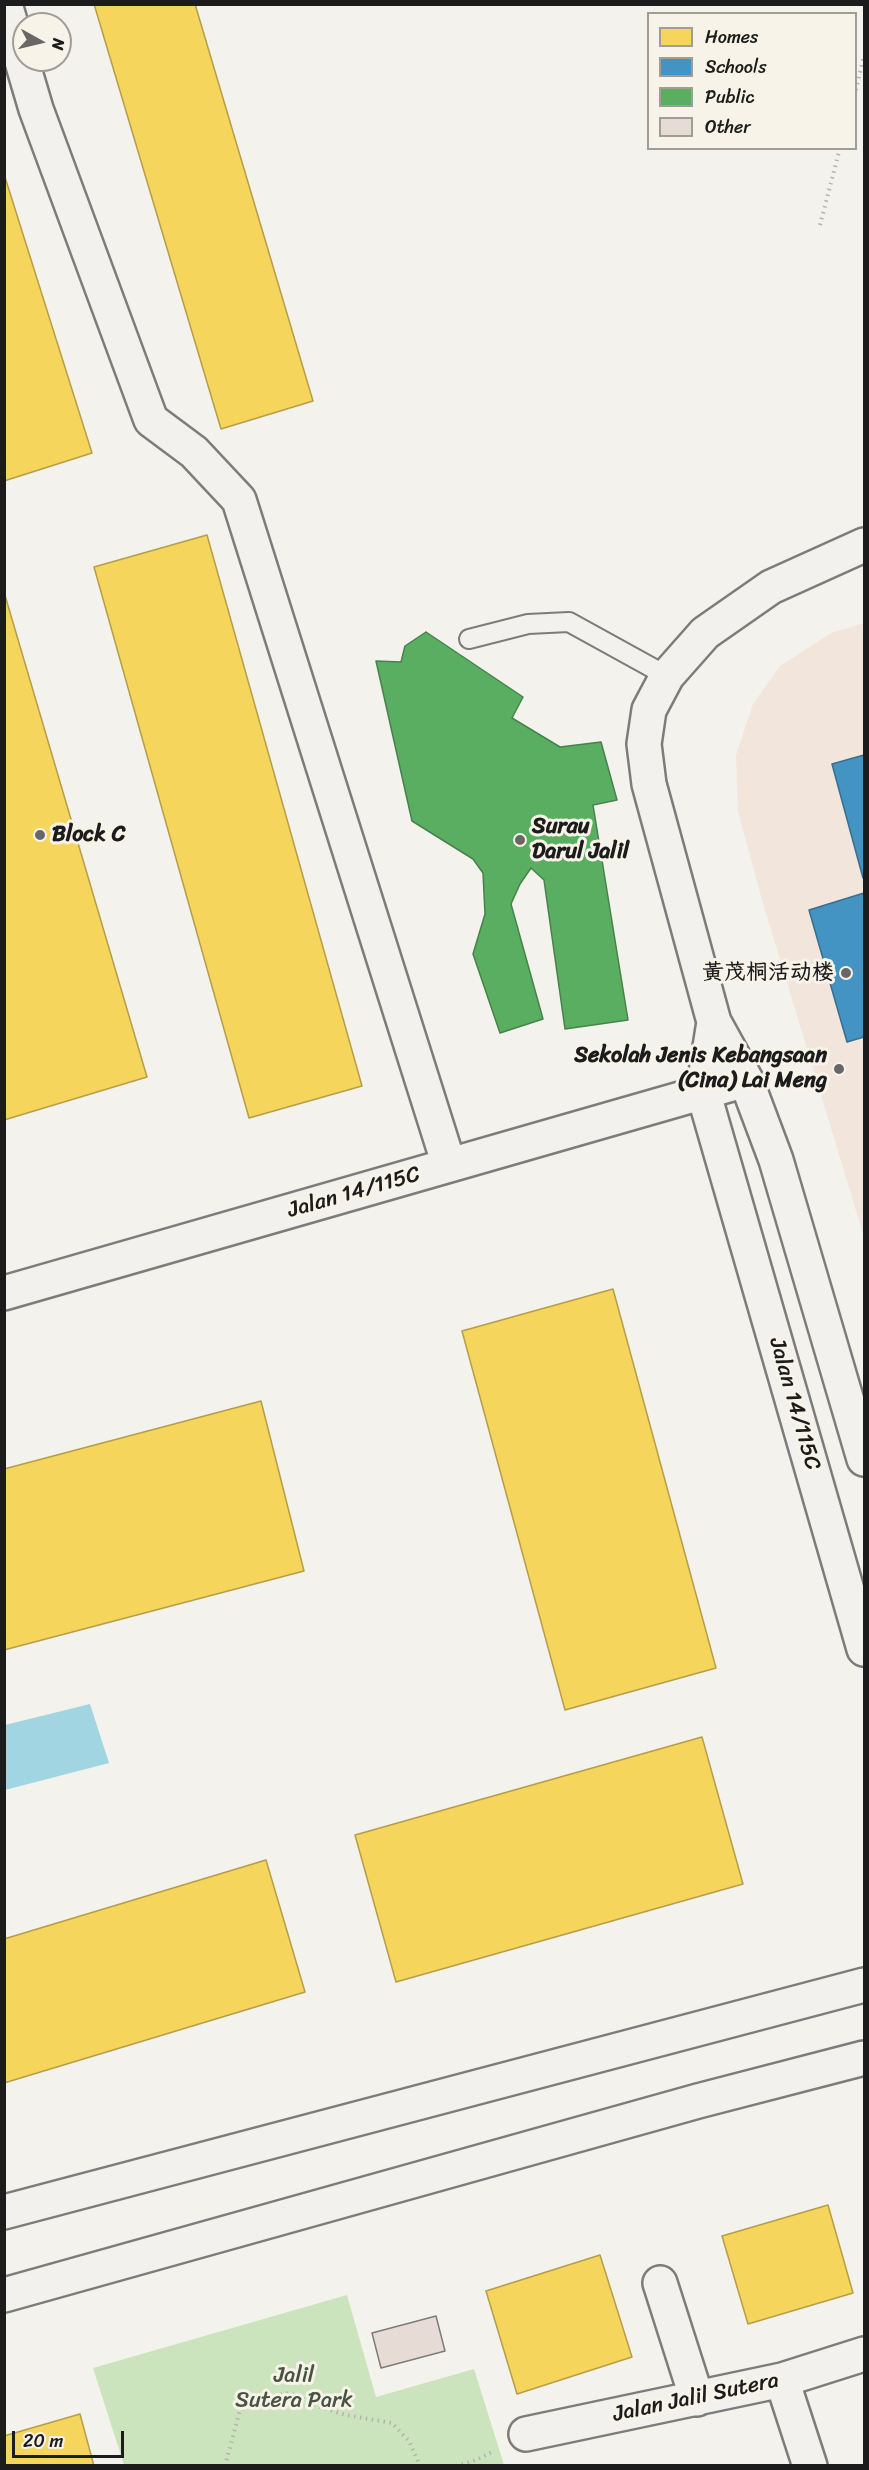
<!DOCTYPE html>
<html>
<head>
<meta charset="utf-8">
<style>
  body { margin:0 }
  #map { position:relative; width:869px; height:2470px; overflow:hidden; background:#f4f2ec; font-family:Sriracha,sans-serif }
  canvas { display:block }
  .frame { position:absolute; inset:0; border:6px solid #1c1c1c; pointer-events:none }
  .legend { position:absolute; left:647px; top:12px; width:210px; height:138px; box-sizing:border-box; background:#f7f3e8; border:2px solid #9f9d96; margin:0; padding:8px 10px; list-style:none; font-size:18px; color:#1c1c1c }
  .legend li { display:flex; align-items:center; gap:12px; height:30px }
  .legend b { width:30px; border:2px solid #9f9d96 }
  .north { position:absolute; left:12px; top:12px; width:60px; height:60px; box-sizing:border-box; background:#f7f3e8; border:2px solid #9f9d96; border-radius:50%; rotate:98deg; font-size:16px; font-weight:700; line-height:24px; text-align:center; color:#1c1c1c }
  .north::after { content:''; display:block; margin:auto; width:21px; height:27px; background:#686765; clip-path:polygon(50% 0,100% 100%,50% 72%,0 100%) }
  .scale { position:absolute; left:12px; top:2431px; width:112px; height:27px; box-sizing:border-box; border:3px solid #1c1c1c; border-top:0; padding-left:8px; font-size:18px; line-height:21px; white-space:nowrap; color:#1c1c1c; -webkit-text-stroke:4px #f7f3e8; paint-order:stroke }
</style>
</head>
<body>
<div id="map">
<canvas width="869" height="2470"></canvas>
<div class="frame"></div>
<ul class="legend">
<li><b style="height:16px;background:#f6d55c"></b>Homes</li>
<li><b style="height:16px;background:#4393c3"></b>Schools</li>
<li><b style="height:16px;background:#5aae61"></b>Public</li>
<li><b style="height:16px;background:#e7dbd6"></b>Other</li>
</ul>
<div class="north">N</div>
<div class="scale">20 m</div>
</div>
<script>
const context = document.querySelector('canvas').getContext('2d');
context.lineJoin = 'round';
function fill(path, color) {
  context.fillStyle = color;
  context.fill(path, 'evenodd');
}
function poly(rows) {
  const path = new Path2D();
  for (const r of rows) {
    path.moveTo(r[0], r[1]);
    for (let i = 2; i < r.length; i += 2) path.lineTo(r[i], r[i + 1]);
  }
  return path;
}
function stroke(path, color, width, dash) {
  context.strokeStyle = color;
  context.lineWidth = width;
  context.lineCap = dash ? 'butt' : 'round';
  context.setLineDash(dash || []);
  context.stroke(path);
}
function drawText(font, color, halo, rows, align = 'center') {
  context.font = font + ' Sriracha,"LXGW WenKai TC",sans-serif';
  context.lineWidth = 6;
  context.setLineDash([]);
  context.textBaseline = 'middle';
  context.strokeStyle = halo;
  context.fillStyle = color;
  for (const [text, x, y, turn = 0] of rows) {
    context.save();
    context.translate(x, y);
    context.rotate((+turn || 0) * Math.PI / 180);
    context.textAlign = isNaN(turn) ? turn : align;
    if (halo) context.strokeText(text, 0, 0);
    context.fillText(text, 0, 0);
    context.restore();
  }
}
fill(poly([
  [864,623,864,1237,762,900,738,811,736,755,753,704,780,666,831,633]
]), '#f1e5dc');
fill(poly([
  [347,2295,376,2397,474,2369,504,2465,124,2465,93,2368]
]), '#cbe4bd');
fill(poly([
  [90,1704,109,1763,5,1790,5,1725]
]), '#a1d5e1');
const homes = poly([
  [94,4,195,4,313,401,221,429,94,4],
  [4,174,92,453,4,481,4,174],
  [207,535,362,1086,249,1118,94,567,207,535],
  [4,592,147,1077,4,1120,4,592],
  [613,1289,716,1668,565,1710,462,1331,613,1289],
  [261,1401,304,1571,4,1650,4,1469,261,1401],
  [702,1737,743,1884,396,1982,355,1835,702,1737],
  [266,1860,305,1992,4,2083,4,1939,266,1860],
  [828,2205,853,2293,748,2324,722,2236,828,2205],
  [600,2255,632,2357,517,2394,486,2291,600,2255],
  [80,2414,94,2466,4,2466,4,2436,80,2414]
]);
fill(homes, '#f6d55c');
stroke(homes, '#b59e49', 1.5);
const schools = poly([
  [864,755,864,877,863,878,832,764,864,755],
  [864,893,864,1037,847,1042,809,910,864,893]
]);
fill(schools, '#4393c3');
stroke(schools, '#376f91', 1.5);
const public = poly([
  [426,632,523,697,512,718,560,747,601,742,617,800,593,805,628,1020,565,1029,544,880,531,868,520,884,511,904,543,1019,500,1033,473,954,485,914,483,873,473,859,412,821,376,661,401,662,405,646,426,632]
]);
fill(public, '#5aae61');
stroke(public, '#47824c', 1.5);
const building = poly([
  [436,2316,445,2351,381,2368,372,2333,436,2316]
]);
fill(building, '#e7dbd6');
stroke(building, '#7d7c7a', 1.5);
const service = poly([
  [469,639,528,624,569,622,667,676]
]);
const minor = poly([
  [5,4,36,109,151,420,194,452,239,500,449,1165],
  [864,545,771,587,705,633,667,676,649,710,644,744,649,784,714,1022,746,1080,776,1160,864,1459],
  [714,1022,703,1091,864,1649],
  [4,1293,746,1080],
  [4,2212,864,1985],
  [660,2283,697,2399],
  [4,2295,698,2101,864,2058],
  [782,2380,810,2466],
  [526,2434,782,2380,864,2354]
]);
stroke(service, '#7d7c7a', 22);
stroke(minor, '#7d7c7a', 38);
stroke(poly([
  [856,90,864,55],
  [820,225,840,148],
  [225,2466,240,2410,264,2397,290,2393,317,2406,346,2415,392,2423,409,2441,420,2466],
  [456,2466,476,2460,494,2451]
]), '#b4b3b0', 4, [1.5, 4.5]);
stroke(service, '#f2f1ed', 18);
stroke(minor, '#f2f1ed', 33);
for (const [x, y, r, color] of [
  [40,835,6,"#686765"],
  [520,840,6,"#686765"],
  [846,973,6,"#686765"],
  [839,1069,6,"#686765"]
]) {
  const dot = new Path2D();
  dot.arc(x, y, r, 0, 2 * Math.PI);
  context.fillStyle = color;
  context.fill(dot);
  stroke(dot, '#f7f3e8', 2);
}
drawText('bold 22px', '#1c1c1c', '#f7f3e8', [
  ["Surau",532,827],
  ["Darul Jalil",532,852],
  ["Block C",52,835],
  ["黄茂桐活动楼",834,973,"right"],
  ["Sekolah Jenis Kebangsaan",827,1056,"right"],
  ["(Cina) Lai Meng",827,1081,"right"]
], 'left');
drawText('22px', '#1c1c1c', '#f7f3e8', [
  ["Jalan 14/115C",354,1193,-16],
  ["Jalan 14/115C",794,1404,74],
  ["Jalan Jalil Sutera",696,2398,-12]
]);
drawText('22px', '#465441', '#f7f3e8', [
  ["Jalil",294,2376],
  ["Sutera Park",294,2401]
]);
</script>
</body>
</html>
